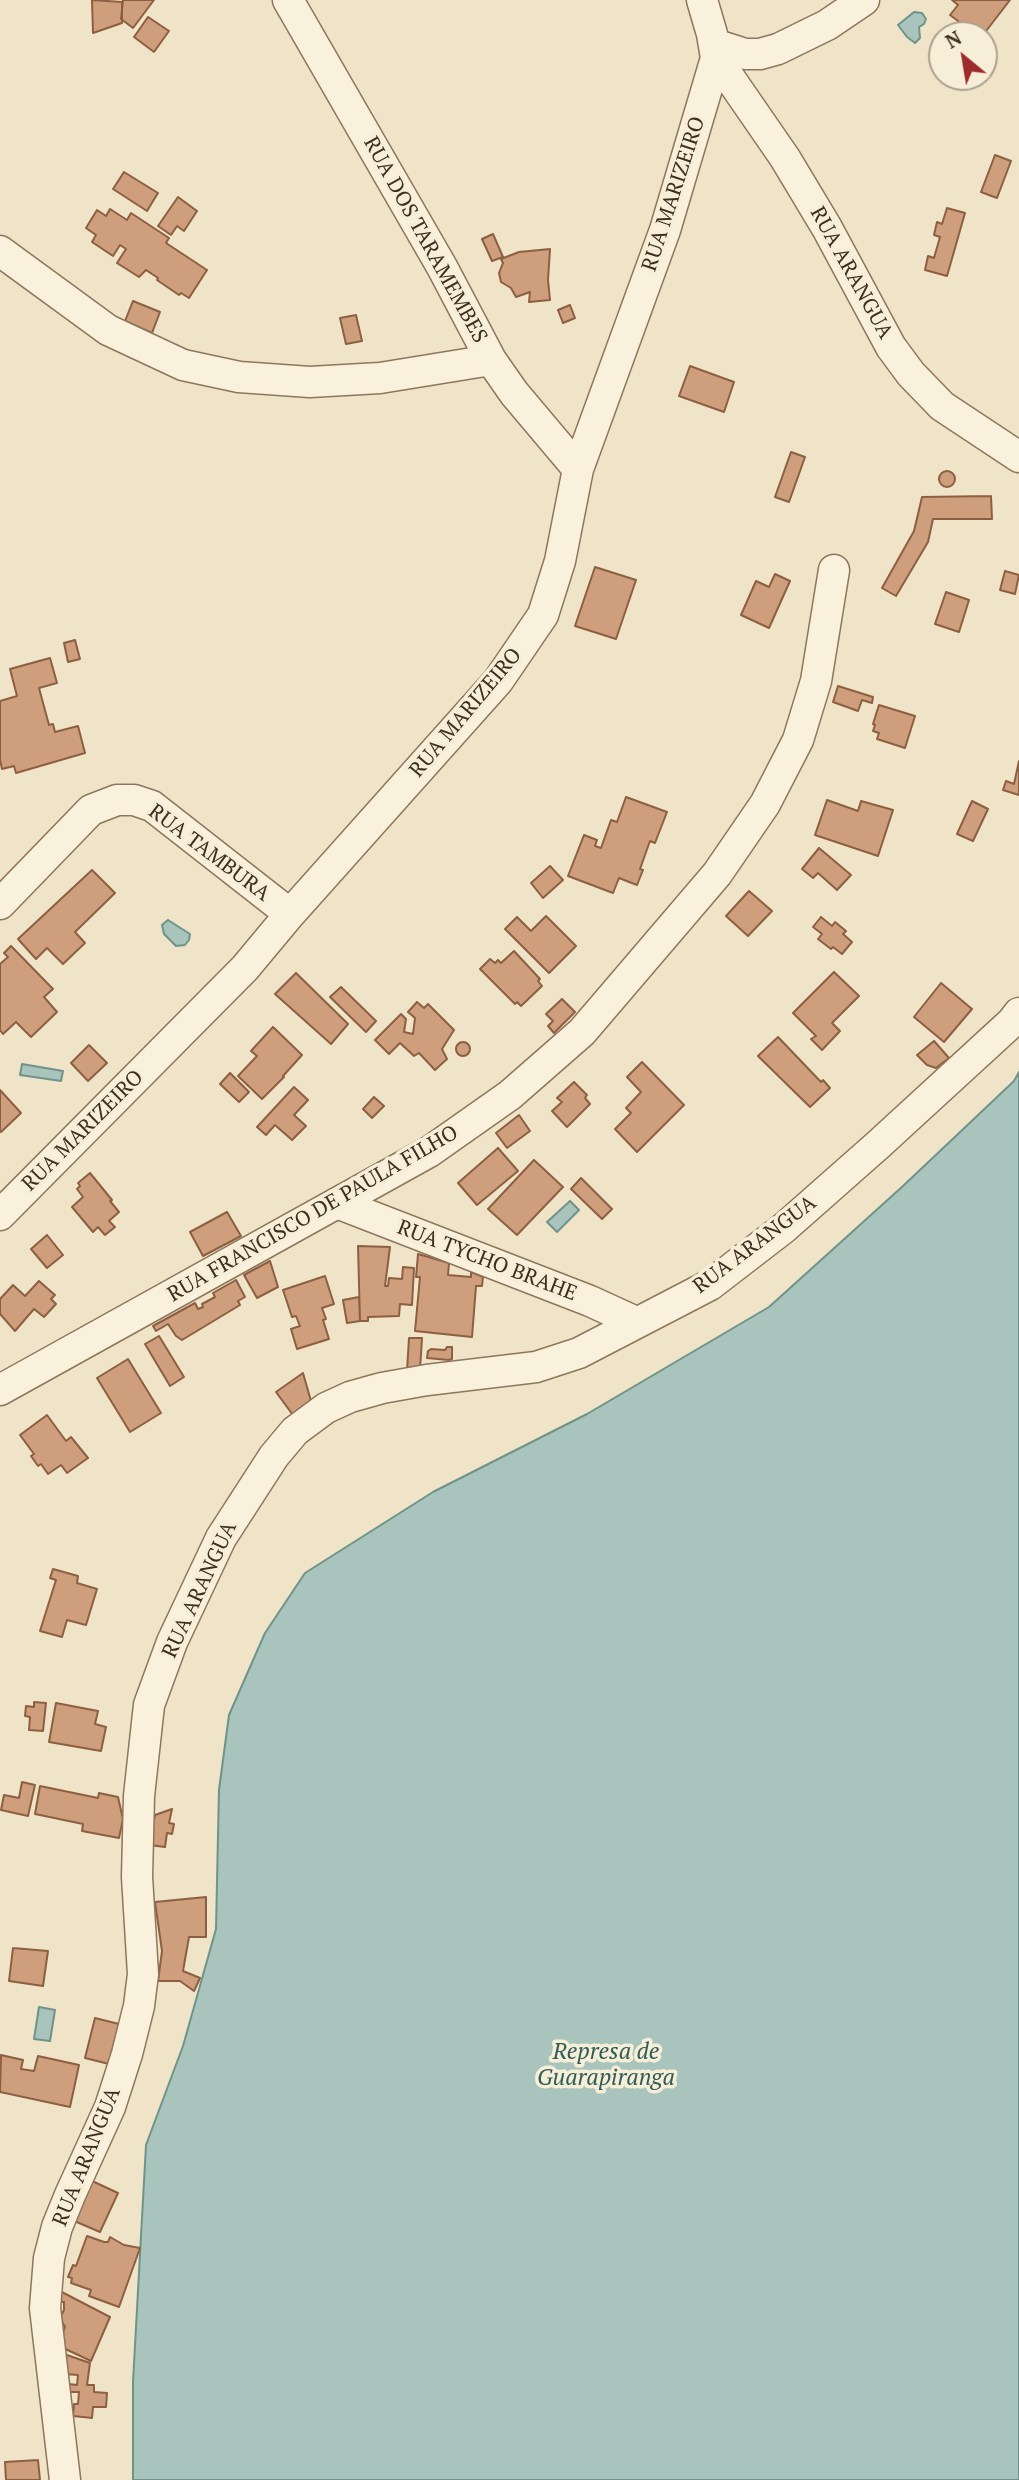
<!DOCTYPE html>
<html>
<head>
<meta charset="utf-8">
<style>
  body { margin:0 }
  #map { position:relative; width:1019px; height:2480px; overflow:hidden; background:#f0e4c8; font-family:"PT Serif",serif }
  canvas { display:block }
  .north { position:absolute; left:928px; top:21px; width:70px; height:70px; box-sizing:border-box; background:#f7eed8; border:2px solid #ada18e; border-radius:50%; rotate:330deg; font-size:19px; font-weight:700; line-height:28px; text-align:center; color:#3d2e20 }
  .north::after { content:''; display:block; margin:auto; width:24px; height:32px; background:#9e2a2b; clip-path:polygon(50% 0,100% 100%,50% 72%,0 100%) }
</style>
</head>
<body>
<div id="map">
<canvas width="1019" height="2480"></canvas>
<div class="north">N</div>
</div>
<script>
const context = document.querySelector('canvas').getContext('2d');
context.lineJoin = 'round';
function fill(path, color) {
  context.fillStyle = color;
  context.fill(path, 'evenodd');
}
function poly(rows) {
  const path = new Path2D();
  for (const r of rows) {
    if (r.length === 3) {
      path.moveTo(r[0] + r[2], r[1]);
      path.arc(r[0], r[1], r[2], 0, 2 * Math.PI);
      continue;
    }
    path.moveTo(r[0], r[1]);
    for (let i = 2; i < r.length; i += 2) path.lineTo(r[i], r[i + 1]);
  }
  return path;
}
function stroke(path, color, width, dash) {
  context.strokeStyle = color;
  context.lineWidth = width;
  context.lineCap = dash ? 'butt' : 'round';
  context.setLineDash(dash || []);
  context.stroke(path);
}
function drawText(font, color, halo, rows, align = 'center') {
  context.font = font + ' "PT Serif",serif';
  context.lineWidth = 7;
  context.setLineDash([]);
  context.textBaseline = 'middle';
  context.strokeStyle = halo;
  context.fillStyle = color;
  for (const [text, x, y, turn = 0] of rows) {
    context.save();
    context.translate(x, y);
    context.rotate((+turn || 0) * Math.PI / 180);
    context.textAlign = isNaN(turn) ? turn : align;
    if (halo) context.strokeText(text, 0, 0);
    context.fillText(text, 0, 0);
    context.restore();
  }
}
const water = poly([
  [914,12,922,13,926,19,924,24,919,27,920,38,915,43,907,37,898,25,914,12],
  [168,920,190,934,189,940,185,945,176,946,164,934,162,925,168,920],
  [22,1064,63,1071,61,1081,20,1075,22,1064],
  [1019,1072,1019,2480,133,2480,133,2382,146,2145,183,2046,216,1929,219,1790,229,1715,265,1633,305,1573,433,1492,587,1414,769,1307,903,1186,1014,1081,1019,1072],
  [570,1201,579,1210,557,1232,547,1222,570,1201],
  [39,2007,55,2010,50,2041,34,2039,39,2007]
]);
fill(water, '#a9c4bc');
stroke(water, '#6f938a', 2);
const building = poly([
  [92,0,122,2,122,23,93,33,92,0],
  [123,0,154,0,133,28,121,19,123,0],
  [952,0,1010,0,983,35,977,35,950,15,958,5,952,0],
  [148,17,169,31,154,52,134,37,148,17],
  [995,155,1011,161,997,198,981,192,995,155],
  [124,172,158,193,147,211,113,189,124,172],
  [178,197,197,211,184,231,177,226,171,235,158,226,178,197],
  [947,208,965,213,947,276,925,270,928,256,934,258,940,237,934,235,937,222,942,224,947,208],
  [110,209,127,220,131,213,169,238,166,243,207,270,189,298,181,293,179,295,157,280,158,278,146,270,139,277,117,263,126,249,120,245,113,256,92,242,96,235,86,228,97,210,106,216,110,209],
  [493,234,503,257,492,261,482,239,493,234],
  [550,249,548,280,550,300,529,302,530,292,516,297,511,288,501,282,499,273,503,263,501,259,519,252,550,249],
  [133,301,160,312,152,333,125,321,133,301],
  [570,305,575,318,563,323,558,310,570,305],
  [356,315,362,341,346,344,340,318,356,315],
  [690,366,734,382,724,412,679,396,690,366],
  [791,452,805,457,789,502,775,497,791,452],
  [947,479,8],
  [991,496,992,519,933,519,928,542,896,596,882,588,914,531,922,497,991,496],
  [595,567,636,580,616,639,575,626,595,567],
  [1005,571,1019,575,1015,594,1000,590,1005,571],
  [775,574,790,581,769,628,741,615,756,581,769,587,775,574],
  [946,592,969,600,959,632,935,624,946,592],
  [75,640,80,659,68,662,64,643,75,640],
  [50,658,57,683,39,688,49,725,53,724,55,732,78,726,85,753,16,773,14,766,2,769,0,760,0,701,17,696,10,669,50,658],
  [838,686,873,697,872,703,862,700,858,711,833,702,838,686],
  [879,705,915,716,905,748,877,739,879,733,873,731,875,725,873,724,879,705],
  [1019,761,1019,795,1003,790,1006,781,1014,784,1019,761],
  [626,797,667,812,655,843,650,841,640,869,643,870,637,885,619,878,613,893,568,876,584,835,597,840,595,846,601,848,611,820,617,822,626,797],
  [827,800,858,811,861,801,893,810,878,856,815,835,827,800],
  [972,801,988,809,973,841,957,834,972,801],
  [819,848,851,875,837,890,818,873,813,878,802,869,819,848],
  [550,866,563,880,543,898,531,883,550,866],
  [92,870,115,893,75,932,85,943,63,964,47,948,36,959,18,939,92,870],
  [749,891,772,911,748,936,726,916,749,891],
  [546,916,576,946,549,973,505,929,517,917,531,931,546,916],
  [821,917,832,926,835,922,846,931,843,934,852,942,842,954,833,947,831,949,818,939,822,934,813,927,821,917],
  [11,946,53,989,44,997,57,1012,31,1037,16,1022,3,1034,0,1030,0,964,8,957,4,953,11,946],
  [514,951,540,979,538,981,542,986,521,1006,517,1002,515,1004,480,969,490,959,495,963,498,960,501,963,514,951],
  [834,972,859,996,832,1023,840,1031,822,1050,811,1039,816,1036,793,1013,834,972],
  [296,973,348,1024,331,1044,275,994,296,973],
  [941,983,972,1009,944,1042,914,1017,941,983],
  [341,987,376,1021,366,1032,330,997,341,987],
  [562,999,575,1012,554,1033,548,1026,553,1021,546,1014,562,999],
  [417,1002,424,1008,428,1004,454,1030,442,1049,447,1059,435,1070,419,1053,414,1056,400,1043,389,1054,375,1040,401,1014,406,1019,404,1032,413,1034,415,1018,408,1012,417,1002],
  [273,1027,302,1055,283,1076,284,1077,262,1099,238,1076,257,1056,251,1051,273,1027],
  [778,1037,821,1082,823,1080,830,1088,810,1107,758,1056,778,1037],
  [934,1041,949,1058,936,1068,927,1065,917,1055,934,1041],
  [463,1049,7],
  [89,1045,107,1063,88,1081,71,1063,89,1045],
  [642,1062,684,1105,637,1152,615,1129,631,1113,626,1108,641,1092,627,1077,642,1062],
  [230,1073,249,1092,239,1102,220,1084,230,1073],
  [574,1082,587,1095,585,1098,590,1104,567,1127,552,1111,562,1102,557,1098,574,1082],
  [294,1087,308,1100,294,1115,306,1126,292,1140,275,1125,266,1135,257,1127,294,1087],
  [0,1090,21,1113,1,1132,0,1131,0,1090],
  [374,1097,384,1106,372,1118,363,1109,374,1097],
  [519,1115,530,1131,507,1148,496,1133,519,1115],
  [498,1148,518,1171,477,1205,458,1183,498,1148],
  [534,1160,563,1187,517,1235,488,1209,534,1160],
  [90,1173,112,1200,110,1201,119,1212,109,1221,115,1227,105,1235,98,1227,93,1232,72,1207,83,1197,77,1189,80,1186,78,1183,90,1173],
  [581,1178,612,1209,602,1219,571,1189,581,1178],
  [227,1212,241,1236,203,1256,190,1232,227,1212],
  [47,1235,63,1255,47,1268,31,1249,47,1235],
  [358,1246,390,1247,385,1286,388,1286,389,1278,402,1279,403,1267,414,1268,412,1305,400,1304,399,1316,368,1317,368,1321,360,1321,358,1246],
  [418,1254,449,1263,448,1275,471,1277,471,1272,483,1277,482,1286,476,1286,472,1337,415,1331,420,1277,416,1277,418,1254],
  [270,1261,278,1287,257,1298,244,1275,270,1261],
  [325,1276,334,1304,322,1308,326,1319,323,1320,329,1339,297,1349,291,1329,300,1326,296,1316,292,1317,283,1290,325,1276],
  [236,1280,245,1297,238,1301,240,1305,182,1340,176,1336,168,1324,156,1331,153,1326,195,1303,198,1309,203,1307,202,1304,215,1297,213,1293,236,1280],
  [39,1281,55,1295,51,1299,56,1304,44,1317,34,1309,15,1331,0,1314,0,1299,13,1285,25,1296,39,1281],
  [359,1297,360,1321,347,1323,343,1300,359,1297],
  [159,1336,184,1377,170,1386,145,1344,159,1336],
  [409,1338,422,1338,420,1370,407,1371,409,1338],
  [447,1347,452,1347,452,1359,449,1360,427,1358,428,1351,431,1349,445,1350,447,1347],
  [128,1359,161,1413,130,1432,97,1378,128,1359],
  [303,1373,313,1408,298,1422,276,1392,303,1373],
  [47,1415,66,1441,71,1437,88,1458,67,1473,61,1465,48,1474,41,1464,38,1466,31,1456,34,1454,20,1435,47,1415],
  [53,1569,78,1576,77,1583,97,1589,86,1625,67,1620,62,1637,40,1631,56,1580,50,1578,53,1569],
  [34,1702,46,1703,43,1731,29,1730,30,1717,25,1716,26,1706,34,1707,34,1702],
  [56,1703,98,1711,95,1724,106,1727,101,1751,49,1742,56,1703],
  [22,1782,35,1785,28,1816,1,1810,4,1795,19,1798,22,1782],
  [40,1786,98,1798,99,1793,118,1797,123,1819,119,1838,82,1831,83,1824,35,1814,40,1786],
  [172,1809,169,1823,174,1824,172,1834,167,1833,165,1847,149,1845,155,1815,172,1809],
  [206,1897,206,1937,189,1937,183,1971,200,1978,194,1991,180,1981,158,1981,162,1951,155,1902,206,1897],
  [13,1948,48,1951,43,1986,9,1981,13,1948],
  [95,2018,119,2024,109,2064,85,2058,95,2018],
  [1,2055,23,2060,21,2069,34,2071,38,2056,79,2065,70,2107,0,2092,1,2055],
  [90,2180,118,2193,100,2232,72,2220,90,2180],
  [87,2236,104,2242,108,2242,110,2237,124,2245,140,2248,119,2307,89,2296,91,2290,71,2283,72,2278,68,2277,73,2265,76,2266,87,2236],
  [56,2289,110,2317,91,2361,57,2345,65,2327,60,2318,64,2310,64,2302,56,2302,56,2289],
  [64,2354,90,2363,87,2385,94,2385,94,2392,107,2393,106,2407,93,2407,92,2418,73,2416,74,2404,78,2404,79,2392,68,2392,69,2384,77,2385,78,2375,65,2374,64,2354],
  [38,2460,40,2480,6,2480,5,2462,38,2460]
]);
fill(building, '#cf9f7d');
stroke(building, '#8d5f41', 2);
const minor = poly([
  [288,0,442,267,491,360,514,393,578,469],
  [714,44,745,54,760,54,778,49,827,25,864,0],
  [716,58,785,158,827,228,891,347,911,374,942,406,1019,457],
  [0,251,108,330,183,365,239,377,310,382,380,378,491,360],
  [0,904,91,810,117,800,134,800,152,806,290,914],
  [337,1203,590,1301,636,1322],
  [0,1215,245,968,290,914,498,681,543,615,560,561,578,469,665,230,716,58,712,34,702,0],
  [0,1390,429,1152,510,1095,582,1032,717,874,765,804,798,740,816,681,834,570],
  [65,2480,45,2308,49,2258,57,2227,70,2195,110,2107,127,2054,139,2006,143,1974,137,1877,139,1796,149,1705,172,1642,221,1538,274,1456,295,1431,326,1408,350,1397,382,1388,427,1380,536,1367,579,1353,710,1285,784,1228,878,1145,1012,1022,1019,1013]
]);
stroke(minor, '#8d765c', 33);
stroke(minor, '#faf1dc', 30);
drawText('21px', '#3d2e20', '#f7eed8', [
  ["RUA MARIZEIRO",674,194,-72],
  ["RUA DOS TARAMEMBES",425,240,61],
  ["RUA ARANGUA",851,273,61],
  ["RUA MARIZEIRO",466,713,-50],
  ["RUA TAMBURA",209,853,37],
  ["RUA MARIZEIRO",83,1131,-45],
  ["RUA FRANCISCO DE PAULA FILHO",313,1214,-30],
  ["RUA ARANGUA",755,1245,-37],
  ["RUA TYCHO BRAHE",487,1261,21],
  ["RUA ARANGUA",200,1590,-65],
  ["RUA ARANGUA",87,2157,-68]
]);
drawText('italic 23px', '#2f5d5a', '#f7eed8', [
  ["Represa de",606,2052],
  ["Guarapiranga",606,2078]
]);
</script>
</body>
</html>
